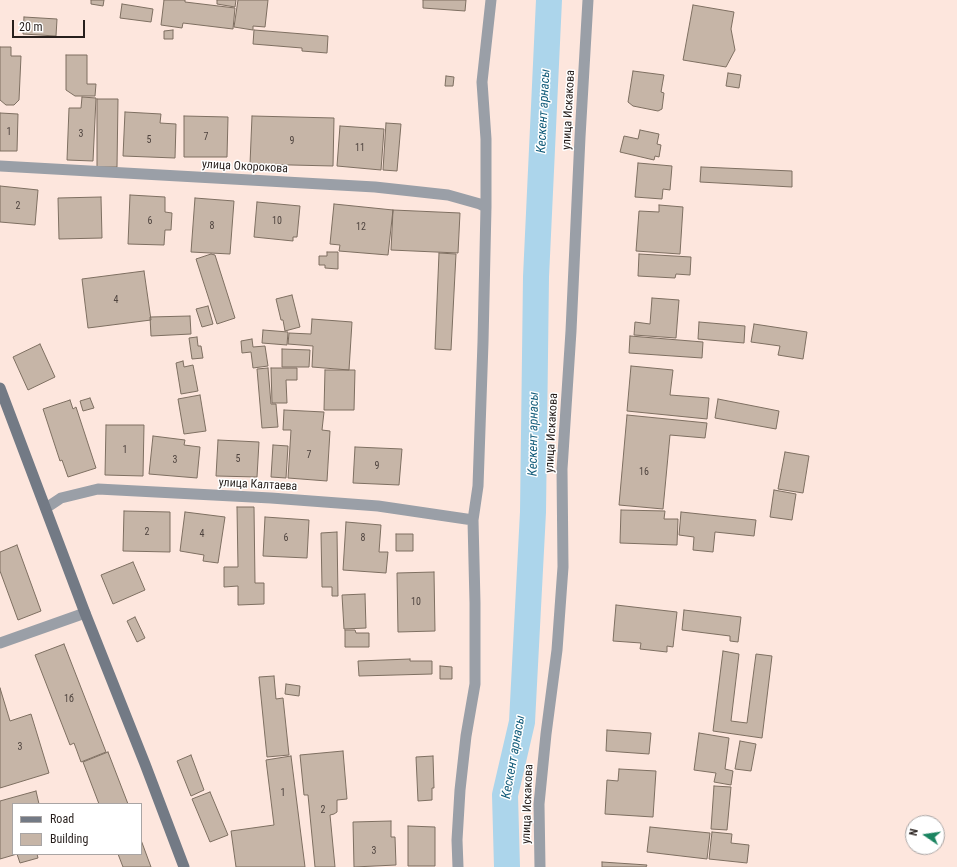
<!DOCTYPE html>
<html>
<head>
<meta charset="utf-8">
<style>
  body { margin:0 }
  #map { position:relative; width:957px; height:867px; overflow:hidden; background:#fde6dd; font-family:"Roboto Condensed",sans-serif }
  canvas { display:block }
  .legend { position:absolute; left:12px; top:803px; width:130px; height:52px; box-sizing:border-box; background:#fff; border:1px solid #a9a5a4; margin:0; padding:5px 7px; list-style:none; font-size:12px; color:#271f1c }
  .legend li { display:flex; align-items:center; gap:8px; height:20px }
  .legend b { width:20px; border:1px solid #a9a5a4 }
  .north { position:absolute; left:905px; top:815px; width:40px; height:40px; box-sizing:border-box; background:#fff; border:1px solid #a9a5a4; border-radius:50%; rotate:283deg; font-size:11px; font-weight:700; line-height:16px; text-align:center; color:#271f1c }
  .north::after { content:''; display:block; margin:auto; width:14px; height:18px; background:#1b8460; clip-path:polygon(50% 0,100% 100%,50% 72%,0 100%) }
  .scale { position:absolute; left:12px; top:20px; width:73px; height:18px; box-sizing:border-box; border:2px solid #271f1c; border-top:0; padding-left:5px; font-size:12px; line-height:14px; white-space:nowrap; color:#271f1c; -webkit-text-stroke:3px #fff; paint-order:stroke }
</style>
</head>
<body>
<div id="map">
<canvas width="957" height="867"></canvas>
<ul class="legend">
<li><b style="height:5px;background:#737a85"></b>Road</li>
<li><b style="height:11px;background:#c6b5a7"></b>Building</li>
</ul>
<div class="north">N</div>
<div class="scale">20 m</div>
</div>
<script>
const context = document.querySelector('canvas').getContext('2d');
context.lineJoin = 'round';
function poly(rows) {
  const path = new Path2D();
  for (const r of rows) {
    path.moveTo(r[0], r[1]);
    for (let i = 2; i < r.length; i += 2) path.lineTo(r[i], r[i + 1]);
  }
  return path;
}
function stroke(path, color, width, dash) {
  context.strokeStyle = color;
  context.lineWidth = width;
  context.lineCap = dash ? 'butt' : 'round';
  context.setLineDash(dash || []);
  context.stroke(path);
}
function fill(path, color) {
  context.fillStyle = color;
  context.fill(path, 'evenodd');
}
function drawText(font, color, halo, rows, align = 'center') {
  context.font = font + ' "Roboto Condensed",sans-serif';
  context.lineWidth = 3;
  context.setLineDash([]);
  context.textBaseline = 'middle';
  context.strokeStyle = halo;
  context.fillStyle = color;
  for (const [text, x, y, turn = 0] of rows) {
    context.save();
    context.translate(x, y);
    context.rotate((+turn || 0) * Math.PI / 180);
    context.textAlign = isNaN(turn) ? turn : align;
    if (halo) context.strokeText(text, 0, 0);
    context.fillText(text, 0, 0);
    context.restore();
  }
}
stroke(poly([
  [507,867,505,795,522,722,533,512,536,277,549,0]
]), '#acd5eb', 26);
const building = poly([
  [91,0,104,0,103,6,91,4,91,0],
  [164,0,185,0,185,2,235,8,233,29,183,23,182,28,161,25,164,0],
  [217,0,236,0,235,7,217,4,217,0],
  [238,0,268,0,265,27,253,26,253,30,234,27,238,0],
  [423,0,466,0,465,11,423,8,423,0],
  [122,4,153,9,151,22,120,18,122,4],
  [693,5,734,12,731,29,735,50,726,67,683,60,693,5],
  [24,17,57,19,56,36,23,34,24,17],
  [173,30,173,39,164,39,164,31,173,30],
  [254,30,328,36,327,53,302,51,302,48,253,44,254,30],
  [0,47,11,47,11,56,21,56,19,100,14,105,6,105,0,100,0,47],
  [66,55,87,55,87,84,96,84,95,96,75,96,66,90,66,55],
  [633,71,664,75,661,92,664,93,662,109,658,111,633,106,628,102,633,71],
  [728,73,741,75,739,88,726,86,728,73],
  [446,76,454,77,453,86,445,86,446,76],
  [82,97,96,98,93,161,67,160,69,108,81,108,82,97],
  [97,99,118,99,117,167,97,167,97,99],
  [125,112,161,114,160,123,176,124,175,158,123,156,125,112],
  [0,113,18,114,17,151,0,151,0,113],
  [184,116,228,117,227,157,184,157,184,116],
  [252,116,334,118,333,166,250,164,252,116],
  [386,123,401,124,397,171,383,170,386,123],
  [340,126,384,129,381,170,337,166,340,126],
  [640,130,659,134,657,144,661,145,659,157,655,156,654,160,620,152,624,136,638,139,640,130],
  [638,163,672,166,670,190,663,189,662,199,635,197,638,163],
  [701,167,792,171,792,187,700,182,701,167],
  [0,186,38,190,35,225,0,222,0,186],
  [130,195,165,197,165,212,172,213,171,230,165,230,164,245,128,244,130,195],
  [101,197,102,238,59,239,58,198,101,197],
  [195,198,234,201,230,254,191,252,195,198],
  [257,202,300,206,297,237,293,237,293,241,254,237,257,202],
  [334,204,393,210,388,255,339,251,340,245,330,244,334,204],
  [659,205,683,207,680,254,636,251,639,211,659,212,659,205],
  [393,210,460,213,458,253,391,250,393,210],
  [327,252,338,252,338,269,325,268,325,265,319,265,319,256,327,256,327,252],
  [439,253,456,254,451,350,435,349,439,253],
  [211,254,215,255,235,318,217,324,196,259,211,254],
  [639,254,691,257,690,275,676,274,675,278,638,276,639,254],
  [144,271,151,320,88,328,82,279,144,271],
  [292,295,300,327,285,331,283,320,281,320,276,299,292,295],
  [652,298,679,300,676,338,634,335,635,322,650,324,652,298],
  [208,306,213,324,202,327,196,309,208,306],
  [190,316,191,334,151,336,150,317,190,316],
  [312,319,352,322,349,370,312,367,313,346,288,344,289,333,311,334,312,319],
  [699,322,745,326,744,343,698,339,699,322],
  [754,324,807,332,803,359,778,355,780,346,751,342,754,324],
  [263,330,288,332,287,345,262,343,263,330],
  [630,336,703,342,702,358,629,353,630,336],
  [197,337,198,346,201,346,203,358,192,359,189,338,197,337],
  [252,339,253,347,265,346,268,366,253,368,251,352,242,353,241,341,252,339],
  [40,344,55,377,28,390,13,357,40,344],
  [282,349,310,350,309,367,282,367,282,349],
  [183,361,184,367,193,365,198,391,181,394,176,363,183,361],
  [631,366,673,370,670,395,709,398,707,419,627,411,631,366],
  [268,368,271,404,276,404,278,427,262,428,257,369,268,368],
  [271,368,297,368,297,380,286,380,287,403,272,403,271,368],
  [325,370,355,370,354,410,324,410,325,370],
  [200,395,206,431,184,434,178,399,200,395],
  [90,398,94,408,83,411,80,401,90,398],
  [718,399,779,411,776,429,715,418,718,399],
  [70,400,73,409,76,407,96,468,68,477,62,460,60,461,43,409,70,400],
  [284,410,324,412,322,430,330,431,327,481,288,478,291,430,283,430,284,410],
  [627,415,707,423,705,438,670,435,663,509,619,505,627,415],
  [106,425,144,425,143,476,105,475,106,425],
  [153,436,185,440,184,445,200,447,197,478,149,474,153,436],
  [218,440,259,442,257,477,216,476,218,440],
  [273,445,288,446,286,478,271,477,273,445],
  [355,447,402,449,399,485,353,483,355,447],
  [785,452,809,456,803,493,778,489,785,452],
  [774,490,796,494,792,520,770,517,774,490],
  [237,507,254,507,255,583,264,583,264,604,238,605,238,586,224,587,224,567,238,567,237,507],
  [621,510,665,511,664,519,678,519,677,545,620,543,621,510],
  [124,511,170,512,170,552,123,551,124,511],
  [185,512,225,517,218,563,203,561,204,555,180,551,185,512],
  [681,512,756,520,754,536,715,532,713,552,693,550,694,537,679,535,681,512],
  [265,517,309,520,307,558,263,556,265,517],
  [346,522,381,525,379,552,388,552,386,573,343,570,346,522],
  [337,532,338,596,332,596,332,587,322,587,321,533,337,532],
  [396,534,413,534,413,551,396,551,396,534],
  [17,545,41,611,18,620,0,571,0,552,17,545],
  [133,562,145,590,113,604,101,575,133,562],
  [434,572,435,631,398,632,397,573,434,572],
  [365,594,366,628,344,629,342,595,365,594],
  [616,605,677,612,673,647,667,646,667,652,640,649,641,643,613,641,616,605],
  [684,610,741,617,738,642,730,641,730,636,682,630,684,610],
  [135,617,145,638,137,642,127,621,135,617],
  [345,630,355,630,356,633,369,633,369,647,345,647,345,630],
  [64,644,106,752,81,762,74,743,70,745,35,655,64,644],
  [723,651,739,654,731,721,747,723,756,654,772,656,762,738,713,731,723,651],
  [410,659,410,661,432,661,432,674,359,676,358,661,410,659],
  [440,666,452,667,452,679,440,679,440,666],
  [274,676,276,699,283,698,289,755,267,757,259,677,274,676],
  [286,684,300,686,299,696,285,694,286,684],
  [0,688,10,721,31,714,49,773,0,788,0,688],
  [607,730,651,733,649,754,606,751,607,730],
  [699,733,729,738,725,769,733,771,731,785,714,782,716,773,694,770,699,733],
  [740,741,756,744,751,771,735,769,740,741],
  [343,751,347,799,337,800,337,812,334,814,330,815,335,867,315,867,308,795,304,795,300,755,343,751],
  [108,752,128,804,99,804,83,762,108,752],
  [191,755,204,790,191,796,177,761,191,755],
  [291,756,305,867,236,867,231,831,274,825,266,760,291,756],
  [433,756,434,788,432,788,432,800,418,801,416,757,433,756],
  [619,769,656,771,653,817,605,814,607,780,618,781,619,769],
  [714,786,731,787,727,830,711,829,714,786],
  [36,791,39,804,13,804,13,854,17,854,0,859,0,801,36,791],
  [210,792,228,835,210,842,192,799,210,792],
  [391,821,391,837,395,837,396,865,354,867,353,822,391,821],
  [408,826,435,827,435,866,408,866,408,826],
  [650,827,710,833,707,859,647,852,650,827],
  [712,832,732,834,731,843,749,845,747,863,709,859,712,832],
  [141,840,151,867,123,867,118,854,141,854,141,840],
  [17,854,37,854,38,858,20,863,17,854],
  [602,862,647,865,646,867,602,867,602,862]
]);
fill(building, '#c6b5a7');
stroke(building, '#7e6f61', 1);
stroke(poly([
  [0,166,375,187,448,195,480,204,486,207],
  [46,508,61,498,98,489,271,498,378,506,473,520],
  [0,643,85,613],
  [458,867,457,840,460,790,466,736,475,684,475,603,473,520,478,486,483,342,486,207,486,139,482,82,491,0],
  [540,867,539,804,546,734,557,650,563,567,562,469,571,331,580,137,588,0]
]), '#9a9fa7', 11);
stroke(poly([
  [0,388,85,613,145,764,184,867]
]), '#737a85', 11);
drawText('10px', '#4f443f', null, [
  ["1",9,132],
  ["3",81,134],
  ["7",206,137],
  ["5",149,140],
  ["9",292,141],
  ["11",360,148],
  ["2",18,206],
  ["6",150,221],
  ["10",277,221],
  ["8",212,226],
  ["12",361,227],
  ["4",116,300],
  ["1",125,450],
  ["7",309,455],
  ["5",238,459],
  ["3",175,460],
  ["9",377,466],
  ["16",644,472],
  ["2",147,532],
  ["4",202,534],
  ["6",286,538],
  ["8",363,538],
  ["10",416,602],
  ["1б",69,699],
  ["3",20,747],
  ["1",283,793],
  ["2",323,810],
  ["3",374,851]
]);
drawText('12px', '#271f1c', '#fff', [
  ["улица Искакова",569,110,-87],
  ["улица Окорокова",245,167,3],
  ["улица Искакова",552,433,-87],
  ["улица Калтаева",258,485,3],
  ["улица Искакова",528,804,-88]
]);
drawText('italic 13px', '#145d7b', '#fff', [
  ["Кескент арнасы",544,111,-87],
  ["Кескент арнасы",534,434,-89],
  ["Кескент арнасы",514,757,-80]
]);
</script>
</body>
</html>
